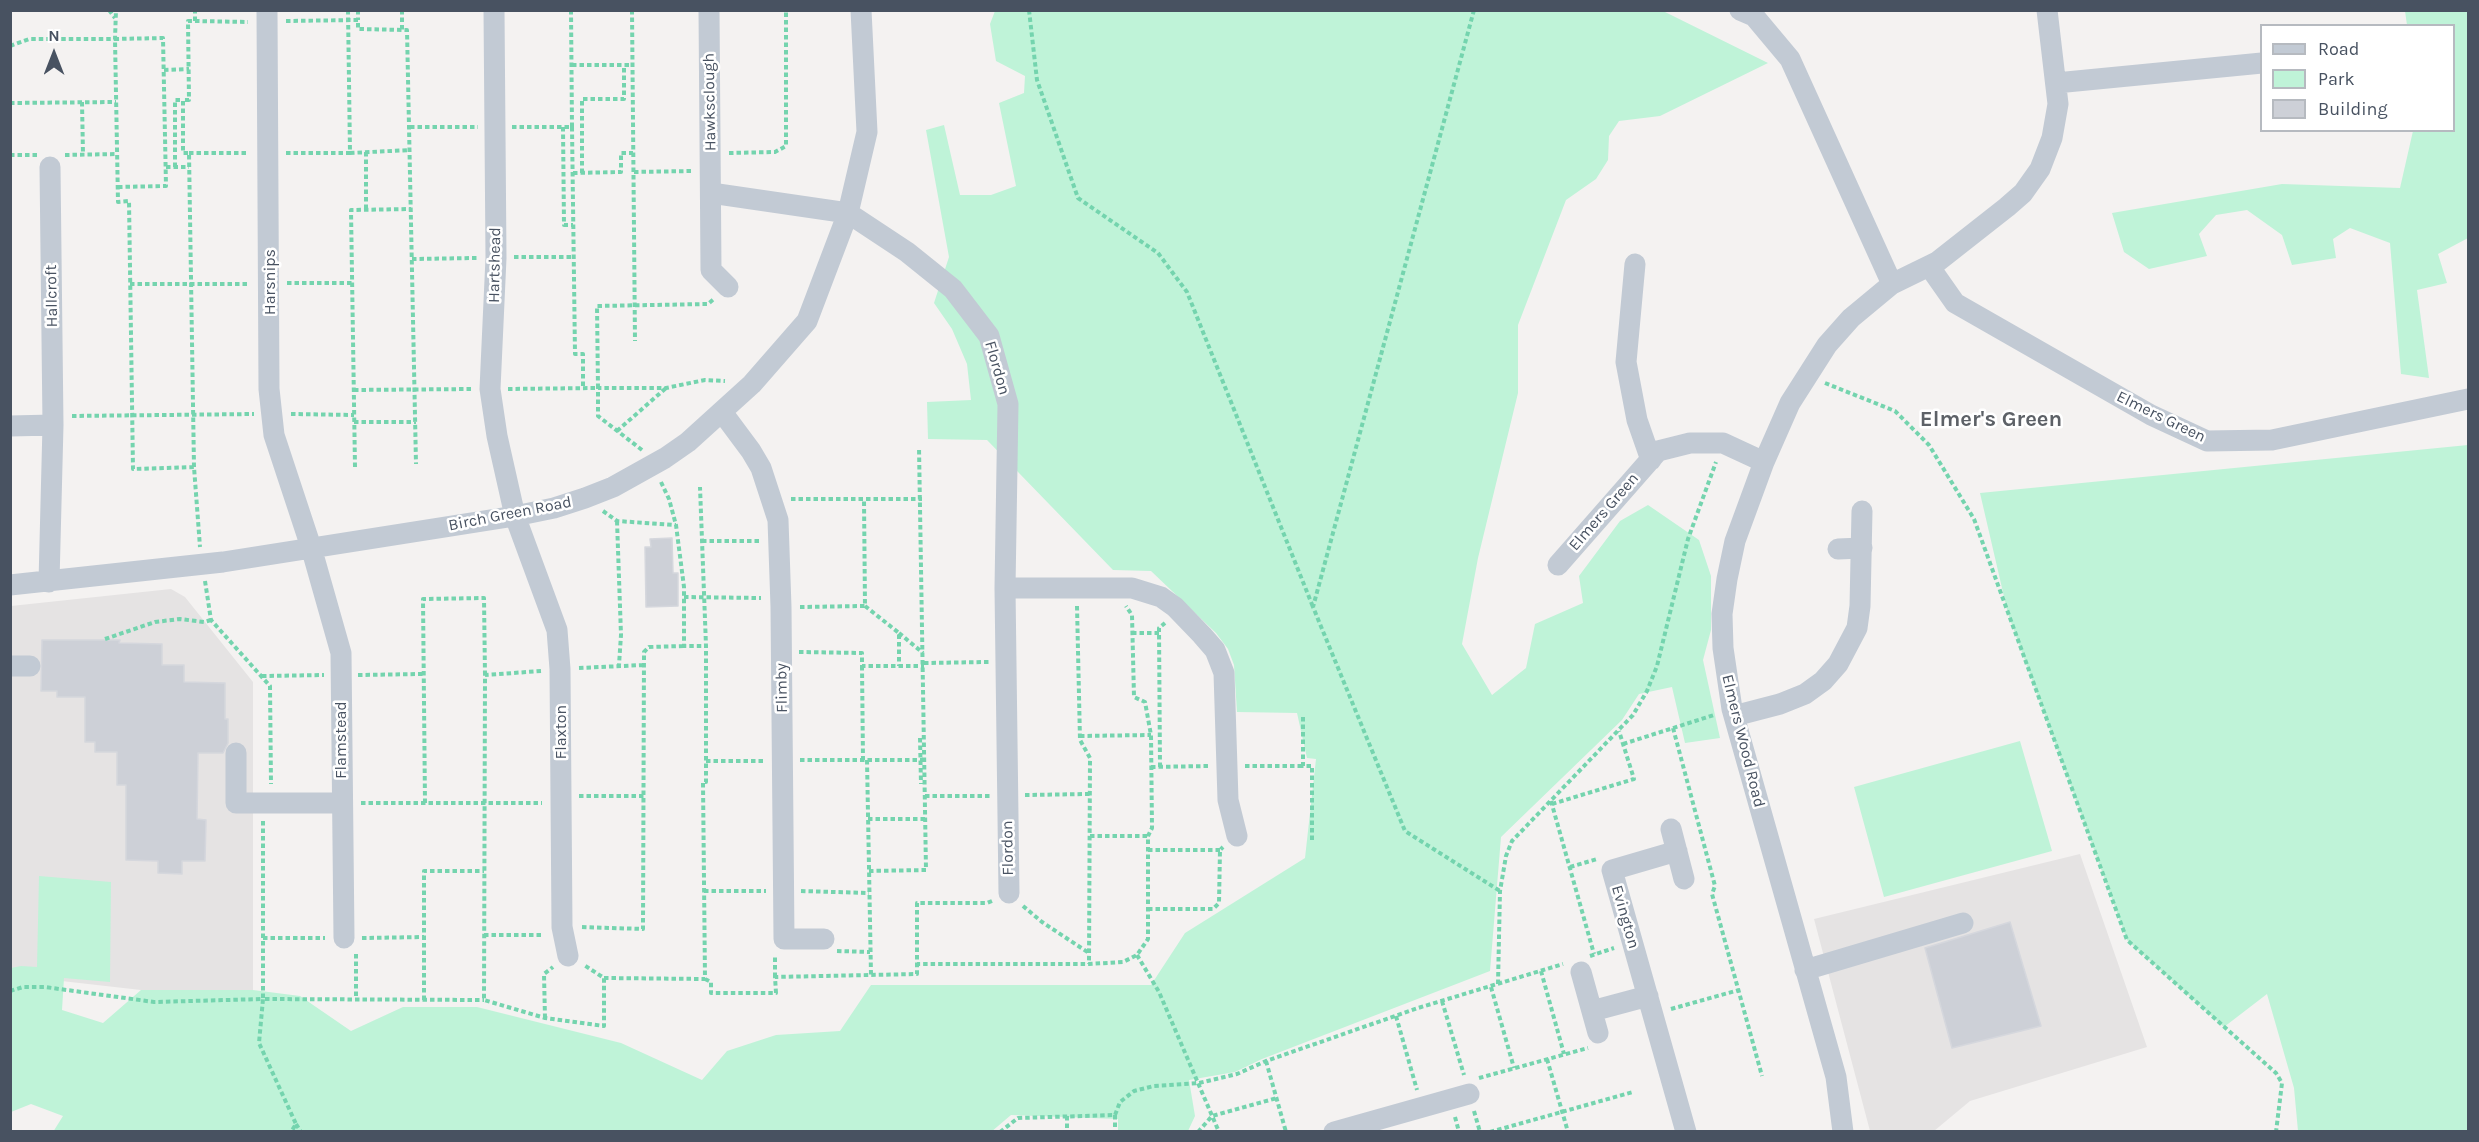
<!DOCTYPE html>
<html>
<head>
<meta charset="utf-8">
<style>
  body { margin:0 }
  #map { position:relative; width:2479px; height:1142px; overflow:hidden; background:#f4f2f1; font-family:Karla,sans-serif }
  canvas { display:block }
  .frame { position:absolute; inset:0; border:12px solid #485261; pointer-events:none }
  .legend { position:absolute; left:2260px; top:24px; width:195px; height:108px; box-sizing:border-box; background:#fff; border:2px solid #b6bac0; margin:0; padding:8px 10px; list-style:none; font-size:18px; color:#485261 }
  .legend li { display:flex; align-items:center; gap:12px; height:30px }
  .legend b { width:30px; border:2px solid #b6bac0 }
  .north { position:absolute; left:24px; top:24px; width:60px; height:60px; -webkit-text-stroke:4px #fff; paint-order:stroke; rotate:0deg; font-size:16px; font-weight:700; line-height:24px; text-align:center; color:#485261 }
  .north::after { content:''; display:block; margin:auto; width:21px; height:27px; background:#485261; clip-path:polygon(50% 0,100% 100%,50% 72%,0 100%) }
</style>
</head>
<body>
<div id="map">
<canvas width="2479" height="1142"></canvas>
<div class="frame"></div>
<ul class="legend">
<li><b style="height:8px;background:#c2cad4"></b>Road</li>
<li><b style="height:16px;background:#bff3d8"></b>Park</li>
<li><b style="height:16px;background:#cdd0d7"></b>Building</li>
</ul>
<div class="north">N</div>
</div>
<script>
const context = document.querySelector('canvas').getContext('2d');
context.lineJoin = 'round';
function fill(path, color) {
  context.fillStyle = color;
  context.fill(path, 'evenodd');
}
function poly(rows) {
  const path = new Path2D();
  for (const r of rows) {
    path.moveTo(r[0], r[1]);
    for (let i = 2; i < r.length; i += 2) path.lineTo(r[i], r[i + 1]);
  }
  return path;
}
function stroke(path, color, width, dash) {
  context.strokeStyle = color;
  context.lineWidth = width;
  context.lineCap = dash ? 'butt' : 'round';
  context.setLineDash(dash || []);
  context.stroke(path);
}
function drawText(font, color, halo, rows, align = 'center') {
  context.font = font + ' Karla,sans-serif';
  context.lineWidth = 5;
  context.setLineDash([]);
  context.textBaseline = 'middle';
  context.strokeStyle = halo;
  context.fillStyle = color;
  for (const [text, x, y, turn = 0] of rows) {
    context.save();
    context.translate(x, y);
    context.rotate((+turn || 0) * Math.PI / 180);
    context.textAlign = isNaN(turn) ? turn : align;
    if (halo) context.strokeText(text, 0, 0);
    context.fillText(text, 0, 0);
    context.restore();
  }
}
fill(poly([
  [171,589,185,597,253,682,253,990,141,990,44,979,11,982,11,606],
  [2080,854,2147,1047,1970,1101,1934,1131,1870,1131,1814,919]
]), '#e5e3e3');
fill(poly([
  [995,11,1663,11,1768,63,1660,116,1619,121,1609,136,1608,160,1596,179,1566,200,1518,325,1518,393,1478,558,1462,644,1492,695,1526,668,1535,624,1583,603,1579,576,1620,521,1648,505,1699,540,1711,576,1711,630,1703,660,1720,738,1685,743,1672,687,1639,694,1622,720,1501,837,1490,971,1262,1059,1235,1072,1189,1080,1195,1116,1188,1131,1118,1131,1118,1119,1011,1115,991,1132,53,1132,63,1116,31,1104,11,1112,11,968,21,966,37,967,39,876,111,882,110,982,64,978,62,1010,103,1023,141,990,253,990,300,996,351,1031,403,1007,477,1007,621,1043,702,1080,727,1051,776,1035,840,1031,871,985,1151,985,1185,933,1305,858,1316,759,1307,758,1297,713,1237,712,1234,665,1228,649,1216,633,1151,571,1113,570,987,440,928,439,927,402,971,400,967,364,952,329,934,303,949,257,926,130,944,125,960,195,991,195,1016,186,999,103,1024,93,1025,76,996,61,990,24],
  [2405,11,2468,11,2468,238,2438,254,2447,283,2417,290,2429,378,2401,374,2390,243,2350,228,2333,239,2336,258,2292,265,2282,235,2247,210,2216,215,2199,234,2207,256,2149,269,2124,252,2112,213,2282,184,2400,188,2413,131,2454,130,2454,26,2407,25],
  [2468,445,2468,1131,2298,1131,2294,1088,2267,994,2224,1027,2127,940,2008,614,1980,493],
  [2020,741,2052,851,1884,897,1854,787]
]), '#bff3d8');
const building = poly([
  [672,538,673,573,678,573,678,606,646,607,645,547,651,547,650,539,672,538],
  [42,640,120,640,119,643,162,644,162,665,184,665,184,682,225,683,225,719,228,719,228,743,223,753,198,753,197,819,206,820,205,861,182,861,182,874,158,873,158,861,126,860,126,785,117,785,117,752,95,752,95,742,85,742,85,697,57,697,57,691,41,691,42,640],
  [2010,922,2041,1026,1952,1048,1925,948,2010,922]
]);
fill(building, '#cdd0d7');
stroke(building, '#d5d7dd', 1.5);
stroke(poly([
  [109,10,115,18],
  [358,10,358,20],
  [402,10,402,30],
  [571,10,572,127],
  [632,10,635,341],
  [1029,10,1037,80,1078,198,1158,253,1187,292,1313,607],
  [1474,10,1313,607,1405,831,1500,891],
  [195,21,248,22],
  [286,21,358,20,358,29,407,30,416,464],
  [10,46,29,39,115,39,116,10],
  [572,65,633,65],
  [164,70,189,69],
  [82,102,83,154],
  [10,103,116,102],
  [410,127,478,127],
  [512,127,572,127,575,354,583,354,583,388],
  [563,127,564,225,573,225],
  [366,152,366,209],
  [189,153,249,153],
  [286,153,350,153,348,10],
  [350,153,410,150],
  [729,153,775,152,786,146,786,10],
  [10,155,37,155],
  [65,155,117,154],
  [166,167,189,167],
  [175,167,175,100,183,100],
  [634,172,693,171],
  [573,173,621,172,621,153,633,153],
  [582,173,582,99,624,99,624,65],
  [118,187,166,186,163,38,115,39,118,202,129,201,133,469,194,467,200,547],
  [514,257,574,257],
  [412,259,477,258],
  [287,283,352,283],
  [130,284,250,284],
  [1825,383,1895,411,1929,445,1974,519,2127,940,2276,1073,2282,1083,2276,1132],
  [508,389,598,388,597,306,708,304,715,298],
  [354,390,473,389],
  [291,414,354,415],
  [72,416,254,414],
  [354,422,416,422],
  [617,431,666,388],
  [642,450,598,416,598,388,666,388,705,380,725,381],
  [194,467,189,153,183,153,183,100,189,100,188,21,195,21,195,10],
  [355,467,351,210,411,209],
  [661,482,669,499,676,525,684,587,684,646,706,646],
  [791,499,922,499],
  [603,511,617,521,676,525],
  [617,521,621,635,619,665],
  [702,541,761,541],
  [205,581,211,620,270,686,271,784],
  [684,597,761,598],
  [865,606,899,633,899,666],
  [1077,606,1080,740,1090,758,1089,964],
  [800,607,865,606,864,499],
  [899,633,923,653],
  [1132,633,1159,633],
  [105,639,155,622,180,619,204,622,211,620],
  [799,652,862,653,862,666,924,666],
  [924,663,989,662],
  [862,666,863,760],
  [579,668,644,665],
  [541,671,485,675,484,1000,545,1018,604,1026,604,978,584,965],
  [358,675,423,674],
  [262,676,324,675],
  [1303,717,1303,766,1312,766,1312,843],
  [1673,728,1715,886,1712,894,1762,1076],
  [1080,736,1151,735],
  [920,738,921,784],
  [1623,744,1714,715],
  [800,760,925,760],
  [867,760,871,975],
  [706,761,765,761],
  [1245,766,1303,766],
  [1151,767,1208,766],
  [1160,767,1159,628,1165,623],
  [1025,795,1090,794],
  [579,796,644,796],
  [925,796,991,796],
  [1551,801,1594,954],
  [361,803,542,803],
  [425,803,423,599,484,598,485,675],
  [1552,804,1634,779,1619,731],
  [868,819,926,819],
  [263,821,263,999,484,1000],
  [1090,836,1148,836],
  [1148,850,1220,850],
  [1570,867,1597,859],
  [869,871,926,870,919,447],
  [704,891,766,891],
  [801,891,869,893],
  [992,901,987,903,917,903,917,964,1089,964,1123,962,1137,955,1148,939,1148,836,1152,828,1151,735,1145,702,1134,697,1132,615,1126,606],
  [1023,906,1042,922,1089,953],
  [1148,909,1213,909,1219,903,1220,850,1223,847],
  [582,927,643,929,644,652,649,647,684,646],
  [484,935,543,935],
  [263,938,325,938],
  [362,938,424,937],
  [837,951,870,952],
  [356,954,356,999],
  [1137,955,1159,992,1219,1132],
  [1590,956,1614,948],
  [1541,971,1564,1054],
  [775,977,775,956],
  [604,978,705,979,703,782,706,782,706,646,700,487],
  [705,979,711,982,711,993,776,993,775,977,917,974,917,964],
  [1498,984,1500,891,1506,856,1512,841,1633,715,1647,691,1657,666,1688,539,1716,462],
  [1491,987,1514,1068],
  [10,991,23,987,45,987,154,1002,263,999,259,1043,296,1124,291,1132],
  [424,1000,424,871,484,871],
  [1442,1001,1464,1075],
  [1671,1009,1739,990],
  [1396,1016,1417,1090],
  [545,1018,544,974,553,967],
  [1547,1059,1568,1132],
  [1266,1061,1286,1132],
  [1479,1078,1588,1048],
  [1474,1111,1480,1132],
  [1115,1115,1115,1132],
  [1067,1116,1067,1132],
  [1455,1117,1459,1132],
  [296,1124,301,1132],
  [1000,1132,1018,1118,1115,1115,1120,1102,1134,1091,1154,1086,1199,1083,1237,1074,1266,1061,1418,1008,1563,964],
  [1198,1132,1212,1116,1277,1098],
  [1490,1132,1633,1092]
]), '#74d4ae', 4, [4.5, 3]);
stroke(poly([
  [267,10,269,389,274,435,311,547,341,653,344,938],
  [494,10,496,258,490,389,497,436,515,516,557,630,560,669,562,927,568,956],
  [709,10,711,270,728,287],
  [1740,10,1754,16,1790,59,1892,284],
  [2056,83,2262,63],
  [711,193,848,213,907,252,953,289,989,336,1008,404,1005,588,1009,893],
  [1635,264,1626,362,1637,420,1651,460],
  [1929,266,1955,303,2151,415,2207,441,2272,440,2468,399],
  [722,412,751,451,761,468,778,520,781,607,784,939,824,939],
  [10,426,53,425],
  [1838,549,1862,548],
  [1558,565,1658,451,1690,443,1723,443,1764,462],
  [49,582,53,425,50,167],
  [10,585,223,562,515,516,554,508,585,498,613,487,665,458,688,442,752,384,807,321,848,213,867,132,861,10],
  [1005,588,1132,588,1161,597,1175,607,1202,635,1215,650,1224,673,1228,800,1237,836],
  [10,666,30,666],
  [1734,716,1780,704,1805,694,1823,681,1838,664,1857,628,1860,606,1862,511],
  [236,753,236,803,342,803],
  [1671,829,1684,879],
  [1677,851,1612,870,1686,1132],
  [1805,970,1963,923],
  [1581,972,1598,1033],
  [1592,1011,1648,996],
  [1334,1132,1469,1094],
  [1843,1132,1836,1077,1732,709,1723,648,1722,614,1727,579,1735,541,1764,462,1790,403,1827,345,1851,318,1892,284,1937,262,2007,207,2023,193,2040,169,2052,138,2058,104,2047,10]
]), '#c2cad4', 21);
drawText('16px', '#485261', '#fff', [
  ["Hawksclough",710,102,-91],
  ["Hartshead",495,265,-89],
  ["Harsnips",270,282,-90],
  ["Hallcroft",52,296,-91],
  ["Flordon",997,368,74],
  ["Elmers Green",2161,417,26],
  ["Elmers Green",1604,512,-49],
  ["Birch Green Road",510,514,-11],
  ["Flimby",782,688,-91],
  ["Flaxton",561,732,-90],
  ["Flamstead",341,740,-90],
  ["Elmers Wood Road",1743,741,76],
  ["Flordon",1008,848,-91],
  ["Evington",1625,917,74]
]);
drawText('bold 22px', '#5d6167', '#fff', [
  ["Elmer's Green",1991,420]
]);
</script>
</body>
</html>
